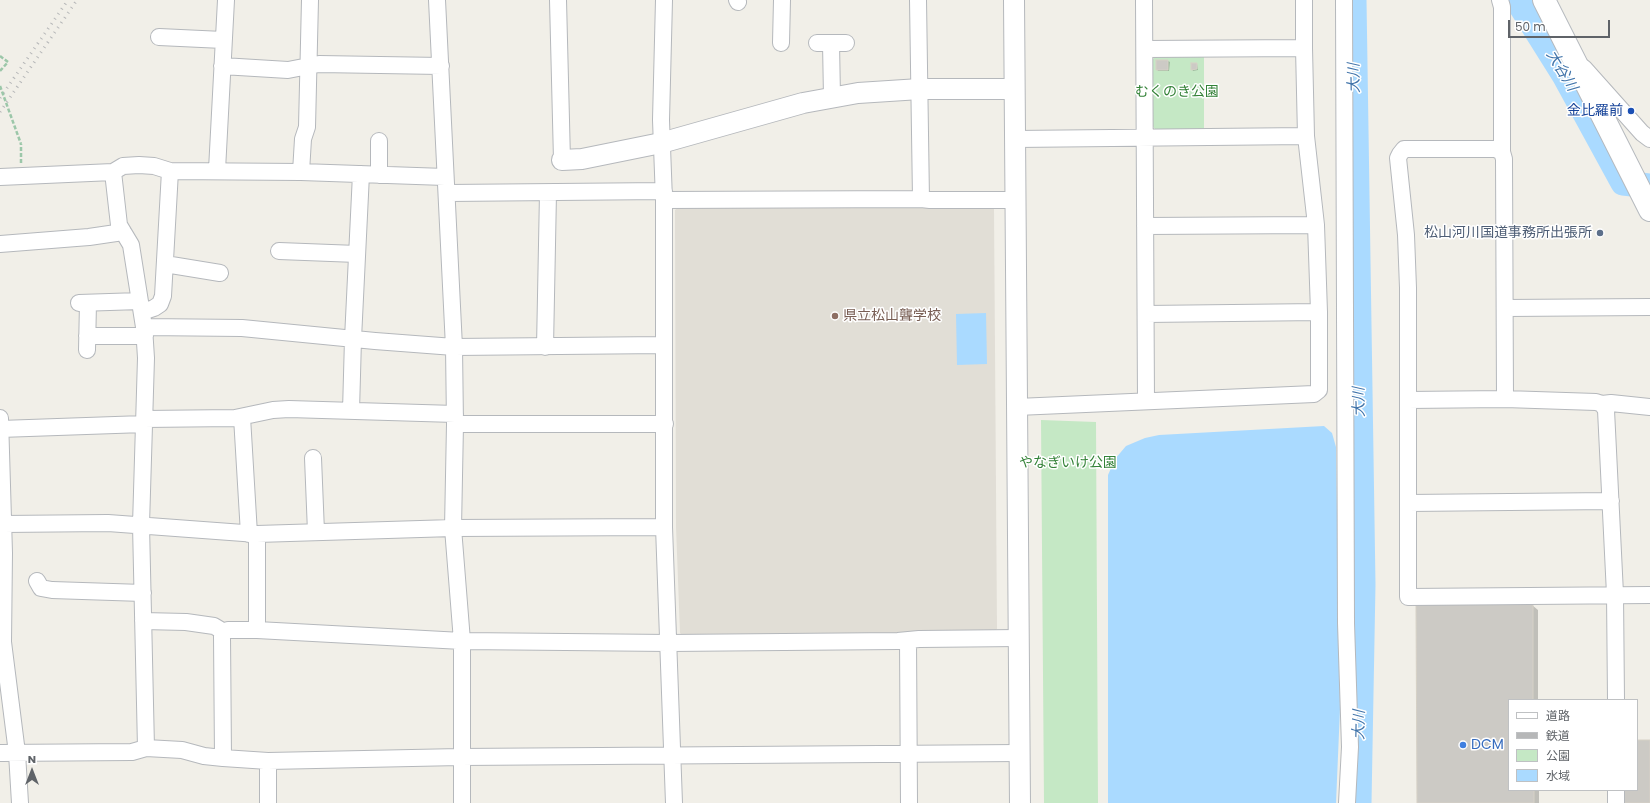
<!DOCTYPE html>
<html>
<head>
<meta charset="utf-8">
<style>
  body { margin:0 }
  #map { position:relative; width:1650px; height:803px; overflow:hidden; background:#f1efe8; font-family:Poppins,"Noto Sans JP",sans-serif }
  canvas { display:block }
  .legend { position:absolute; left:1508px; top:699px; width:130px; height:92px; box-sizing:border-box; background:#fff; border:1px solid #bfc1c3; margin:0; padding:5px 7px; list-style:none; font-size:12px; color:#5f6368 }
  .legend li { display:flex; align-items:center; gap:8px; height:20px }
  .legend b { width:20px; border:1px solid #bfc1c3 }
  .north { position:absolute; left:12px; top:751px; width:40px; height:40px; -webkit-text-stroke:3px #fff; paint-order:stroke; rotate:0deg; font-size:11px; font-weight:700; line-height:16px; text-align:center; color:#5f6368 }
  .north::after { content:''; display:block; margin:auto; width:14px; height:18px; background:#5f6368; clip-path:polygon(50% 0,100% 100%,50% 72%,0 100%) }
  .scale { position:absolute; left:1508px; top:20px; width:102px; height:18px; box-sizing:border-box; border:2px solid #5f6368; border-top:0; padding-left:5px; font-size:12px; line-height:14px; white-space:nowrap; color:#5f6368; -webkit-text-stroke:3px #fff; paint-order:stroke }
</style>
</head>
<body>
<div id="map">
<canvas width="1650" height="803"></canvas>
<ul class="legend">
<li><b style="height:5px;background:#fff"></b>道路</li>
<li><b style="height:5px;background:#b6b7b8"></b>鉄道</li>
<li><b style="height:11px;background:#c5e8c5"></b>公園</li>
<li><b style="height:11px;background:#aadaff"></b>水域</li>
</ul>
<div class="north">N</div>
<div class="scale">50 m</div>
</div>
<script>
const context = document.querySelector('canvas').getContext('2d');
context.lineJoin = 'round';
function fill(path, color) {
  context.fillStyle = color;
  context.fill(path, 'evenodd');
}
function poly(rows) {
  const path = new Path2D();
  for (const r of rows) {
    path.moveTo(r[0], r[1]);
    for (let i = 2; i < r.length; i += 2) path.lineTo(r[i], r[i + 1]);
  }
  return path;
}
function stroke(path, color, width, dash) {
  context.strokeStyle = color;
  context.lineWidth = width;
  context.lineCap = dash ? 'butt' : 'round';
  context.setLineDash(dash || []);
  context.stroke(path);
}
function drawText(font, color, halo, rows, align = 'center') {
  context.font = font + ' Poppins,"Noto Sans JP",sans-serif';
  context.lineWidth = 3;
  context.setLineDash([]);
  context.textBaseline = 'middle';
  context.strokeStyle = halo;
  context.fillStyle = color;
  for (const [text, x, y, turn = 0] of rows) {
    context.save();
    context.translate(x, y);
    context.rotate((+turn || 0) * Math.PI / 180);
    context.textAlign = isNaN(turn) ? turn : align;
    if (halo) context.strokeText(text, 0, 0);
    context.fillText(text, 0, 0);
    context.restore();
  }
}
fill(poly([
  [989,204,994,209,997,629,992,634,683,636,680,633,676,527,675,210,680,206]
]), '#e1ded6');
fill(poly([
  [1158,54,1204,54,1204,130,1155,129,1150,123,1150,62],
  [1041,420,1096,422,1098,803,1044,803]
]), '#c5e8c5');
fill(poly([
  [986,313,987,364,957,365,956,314],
  [1324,426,1332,433,1336,447,1340,709,1336,803,1108,803,1108,475,1115,459,1126,446,1145,438,1159,435]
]), '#aadaff');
fill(poly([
  [1157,61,1168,61,1170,62,1169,71,1158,71,1157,69],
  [1197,64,1198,70,1193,71,1192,69],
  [1532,605,1538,610,1538,700,1509,700,1509,790,1539,790,1539,803,1418,803]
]), '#0003');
stroke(poly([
  [1354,0,1363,584,1359,803],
  [1517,0,1564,75,1623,183,1650,186]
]), '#aadaff', 25);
const building = poly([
  [1156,60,1168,60,1168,70,1156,70,1156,60],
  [1191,63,1197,63,1197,69,1191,70,1191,63],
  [1533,604,1533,700,1509,700,1509,790,1534,790,1534,803,1417,803,1416,605,1533,604],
  [1637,740,1650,740,1650,803,1621,803,1621,790,1637,790,1637,740]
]);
fill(building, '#cccac5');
stroke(building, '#d6d1c6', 1);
const minor = poly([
  [437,0,454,347,455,424,453,528,462,641,462,803],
  [558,0,562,160],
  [664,0,661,120,664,200,664,527,674,803],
  [737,0,738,2],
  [918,0,921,199],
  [1144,0,1146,401],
  [1344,0,1346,623,1350,747,1347,803],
  [1500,0,1502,7,1502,152],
  [159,37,223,40],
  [781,43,782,0],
  [817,43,846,43],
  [831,43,832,97],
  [1145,49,1304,48],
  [222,66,288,70,319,64,441,66],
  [1584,68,1642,133,1650,139],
  [1015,139,1306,136],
  [217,170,226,0],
  [113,172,119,225,131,245,144,327,146,358,141,525,146,748],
  [301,172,303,139,307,127,310,0],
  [379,175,379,141],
  [0,177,113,172,123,166,139,165,154,166,170,171,301,172,445,177],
  [448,193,664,191],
  [664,200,921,199,930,200,1015,200],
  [1145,226,1316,225],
  [0,244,89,237,123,232],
  [279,251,357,254],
  [165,264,220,273],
  [79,303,140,301],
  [1505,308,1650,307],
  [142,312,154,308,160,304,163,296,170,171],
  [1146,314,1319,312],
  [144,327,242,328,375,341,454,347,664,345],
  [87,336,145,336],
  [545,347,548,193],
  [87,350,88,303],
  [1505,399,1504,159,1502,152,1495,149,1404,149,1400,154,1398,158,1406,235,1408,288,1408,597,1650,595],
  [1408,400,1505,399,1596,402,1602,404,1606,410,1615,594,1616,700],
  [1602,404,1611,403,1650,407],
  [1017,407,1314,394,1319,390,1319,312,1316,225,1306,136,1304,48,1304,0],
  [351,411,353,339,361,174],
  [242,417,249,534],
  [0,418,4,553,3,642,17,753,20,803],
  [144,419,235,418,273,410,289,409,455,414],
  [455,424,665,424],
  [0,429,144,424],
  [313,458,316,532],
  [1408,503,1611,501],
  [3,524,108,523,257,534,453,528,664,527],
  [257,534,257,630],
  [37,581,41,588,52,590,143,593],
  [143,621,186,622,214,626,224,632],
  [908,640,909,803],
  [0,753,132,752,146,748,182,750,204,756,223,758,268,761,460,757,1020,753],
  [223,758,222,636,224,632,228,630,257,630,462,641,669,643,898,641,919,639,1019,638],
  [1616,790,1616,803],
  [268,803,268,761]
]);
const tertiary = poly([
  [1014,0,1020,803],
  [562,160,582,159,661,143,803,103,858,93,920,89,1014,89]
]);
const secondary = poly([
  [1544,0,1650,210]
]);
stroke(minor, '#b5b8bc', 18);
stroke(tertiary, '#b5b8bc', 22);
stroke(secondary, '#b6babf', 24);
stroke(poly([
  [0,56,8,62,0,71],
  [21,163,21,144]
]), '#9cc7a9', 2.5, [4, 2]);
stroke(minor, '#fff', 16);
stroke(tertiary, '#fff', 20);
stroke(secondary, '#fff', 22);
stroke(poly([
  [0,98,68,0],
  [0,112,77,0]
]), '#b6b7b8', 3, [1, 5]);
stroke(poly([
  [0,86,21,144]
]), '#9cc7a9', 2.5, [4, 2]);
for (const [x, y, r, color] of [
  [1631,111,4,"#1a4fb4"],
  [1600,233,4,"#5c6f8a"],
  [835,316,4,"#8d6e63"],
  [1463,745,4,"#3f7fe0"]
]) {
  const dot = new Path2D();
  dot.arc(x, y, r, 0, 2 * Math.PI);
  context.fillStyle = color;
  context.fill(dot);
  stroke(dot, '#fff', 1.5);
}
drawText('14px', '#348238', '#fff', [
  ["むくのき公園",1177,92],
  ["やなぎいけ公園",1068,463]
]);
drawText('14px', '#164399', '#fff', [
  ["金比羅前",1623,111]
], 'right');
drawText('14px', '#4e5e75', '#fff', [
  ["松山河川国道事務所出張所",1592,233]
], 'right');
drawText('14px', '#785e54', '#fff', [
  ["県立松山聾学校",843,316]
], 'left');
drawText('14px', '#366cbe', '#fff', [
  ["DCM",1471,745]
], 'left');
drawText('italic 15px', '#4174aa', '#fff', [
  ["大谷川",1561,71,59],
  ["大川",1355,78,-91],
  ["大川",1360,402,-91],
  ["大川",1360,725,-89]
]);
</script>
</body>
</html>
